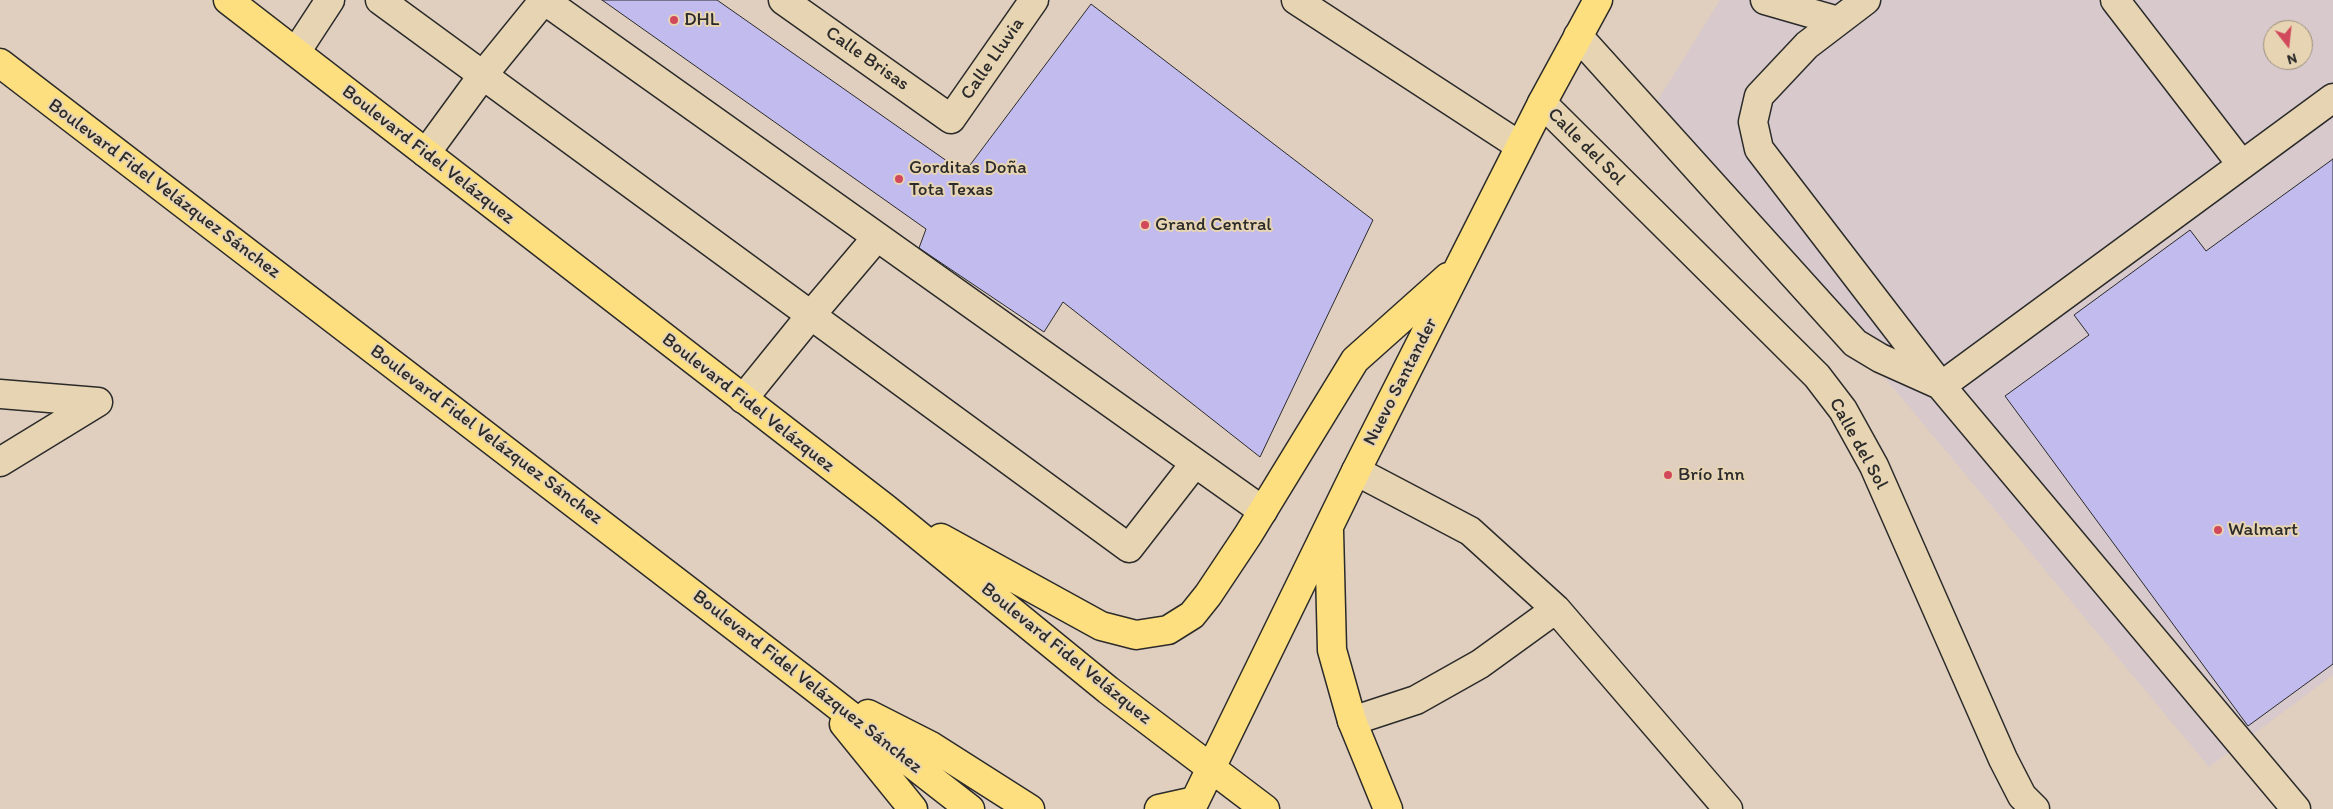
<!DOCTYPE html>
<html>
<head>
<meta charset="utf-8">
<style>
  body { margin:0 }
  #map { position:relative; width:2333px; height:809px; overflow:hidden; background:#e0cfbe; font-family:Itim,sans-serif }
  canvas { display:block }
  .north { position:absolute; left:2263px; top:20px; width:50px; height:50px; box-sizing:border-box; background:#e7d4b2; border:1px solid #9c907c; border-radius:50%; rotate:164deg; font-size:14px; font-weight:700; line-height:20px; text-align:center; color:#2b2b2b }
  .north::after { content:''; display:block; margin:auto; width:18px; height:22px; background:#d1495b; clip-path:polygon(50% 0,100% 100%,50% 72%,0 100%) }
</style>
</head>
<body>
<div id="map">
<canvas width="2333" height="809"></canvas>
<div class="north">N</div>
</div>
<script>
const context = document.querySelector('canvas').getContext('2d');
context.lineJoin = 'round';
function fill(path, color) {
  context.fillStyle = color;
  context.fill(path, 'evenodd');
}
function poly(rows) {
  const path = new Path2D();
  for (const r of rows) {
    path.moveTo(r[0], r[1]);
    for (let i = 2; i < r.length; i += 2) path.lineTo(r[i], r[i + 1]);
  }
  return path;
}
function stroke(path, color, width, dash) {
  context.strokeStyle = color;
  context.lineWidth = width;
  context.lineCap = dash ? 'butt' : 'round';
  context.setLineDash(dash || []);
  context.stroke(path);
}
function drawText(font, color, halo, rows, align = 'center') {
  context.font = font + ' Itim,sans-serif';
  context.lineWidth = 4;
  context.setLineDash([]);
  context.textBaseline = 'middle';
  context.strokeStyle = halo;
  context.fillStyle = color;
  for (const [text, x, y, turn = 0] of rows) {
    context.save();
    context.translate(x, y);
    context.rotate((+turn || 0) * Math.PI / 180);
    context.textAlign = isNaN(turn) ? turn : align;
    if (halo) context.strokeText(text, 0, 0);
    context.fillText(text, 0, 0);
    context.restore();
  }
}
fill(poly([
  [1720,0,2333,0,2333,675,2209,767,1656,103],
  [2273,30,2303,30,2303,60,2273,60]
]), '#d7c9cc');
const building = poly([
  [602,0,717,0,964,173,1091,4,1373,220,1260,457,1063,302,1044,332,919,248,926,229,602,0],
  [2333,159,2333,664,2248,726,2005,396,2089,335,2074,315,2190,230,2206,251,2333,159]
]);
fill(building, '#c2bbed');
stroke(building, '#2b2b2b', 1);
const minor = poly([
  [380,0,1129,548,1195,463],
  [783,0,951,119,1034,0],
  [1296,0,1520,146],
  [1765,0,1838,21],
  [1866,0,1807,45,1759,96,1753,122,1759,149,1941,386,2296,809],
  [2115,0,2242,165],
  [1578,36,1855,343,1880,358,1938,384],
  [296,52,330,0],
  [1542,103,1817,376,1843,410,1874,466,2003,759,2022,796,2035,809],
  [426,153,483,75,544,0,1263,511],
  [1941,386,2333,98],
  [0,394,98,402],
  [743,399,811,315,877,237],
  [0,462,98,402],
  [1356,471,1470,531,1556,609,1728,809],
  [1352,721,1416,700,1480,664,1556,609]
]);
const major = poly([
  [228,0,885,508,1108,690,1265,809],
  [0,63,811,685,970,809],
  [1329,531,1332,650,1352,721,1388,809],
  [941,538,1101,626,1136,635,1168,630,1192,615,1208,595,1248,535,1355,360,1448,277],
  [868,714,931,746,1030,809],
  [844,724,913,809],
  [1159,809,1195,801],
  [1191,809,1356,471,1542,103,1598,0]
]);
stroke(minor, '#2b2b2b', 31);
stroke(major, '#2b2b2b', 31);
stroke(minor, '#e7d4b2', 28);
stroke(major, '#fedf80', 28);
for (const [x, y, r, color] of [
  [674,20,5,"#d1495b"],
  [899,179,5,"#d1495b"],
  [1145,225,5,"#d1495b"],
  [1668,475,5,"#d1495b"],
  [2218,530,5,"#d1495b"]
]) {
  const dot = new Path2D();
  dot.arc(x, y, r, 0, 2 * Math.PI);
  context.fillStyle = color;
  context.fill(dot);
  stroke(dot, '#e7d4b2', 2);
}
drawText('19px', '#2b2b2b', '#e7d4b2', [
  ["DHL",684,20],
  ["Gorditas Doña",909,168],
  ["Tota Texas",909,190],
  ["Grand Central",1155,225],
  ["Brío Inn",1678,475],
  ["Walmart",2228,530]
], 'left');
drawText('19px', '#2b2b2b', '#e7d4b2', [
  ["Calle Brisas",867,59,35],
  ["Calle Lluvia",993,59,-55],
  ["Calle del Sol",1586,147,45],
  ["Boulevard Fidel Velázquez",428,155,38],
  ["Boulevard Fidel Velázquez Sánchez",164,189,37],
  ["Nuevo Santander",1401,382,-63],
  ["Boulevard Fidel Velázquez",748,403,38],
  ["Boulevard Fidel Velázquez Sánchez",486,435,37],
  ["Calle del Sol",1858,444,61],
  ["Boulevard Fidel Velázquez",1066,654,39],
  ["Boulevard Fidel Velázquez Sánchez",807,682,38]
]);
</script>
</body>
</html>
